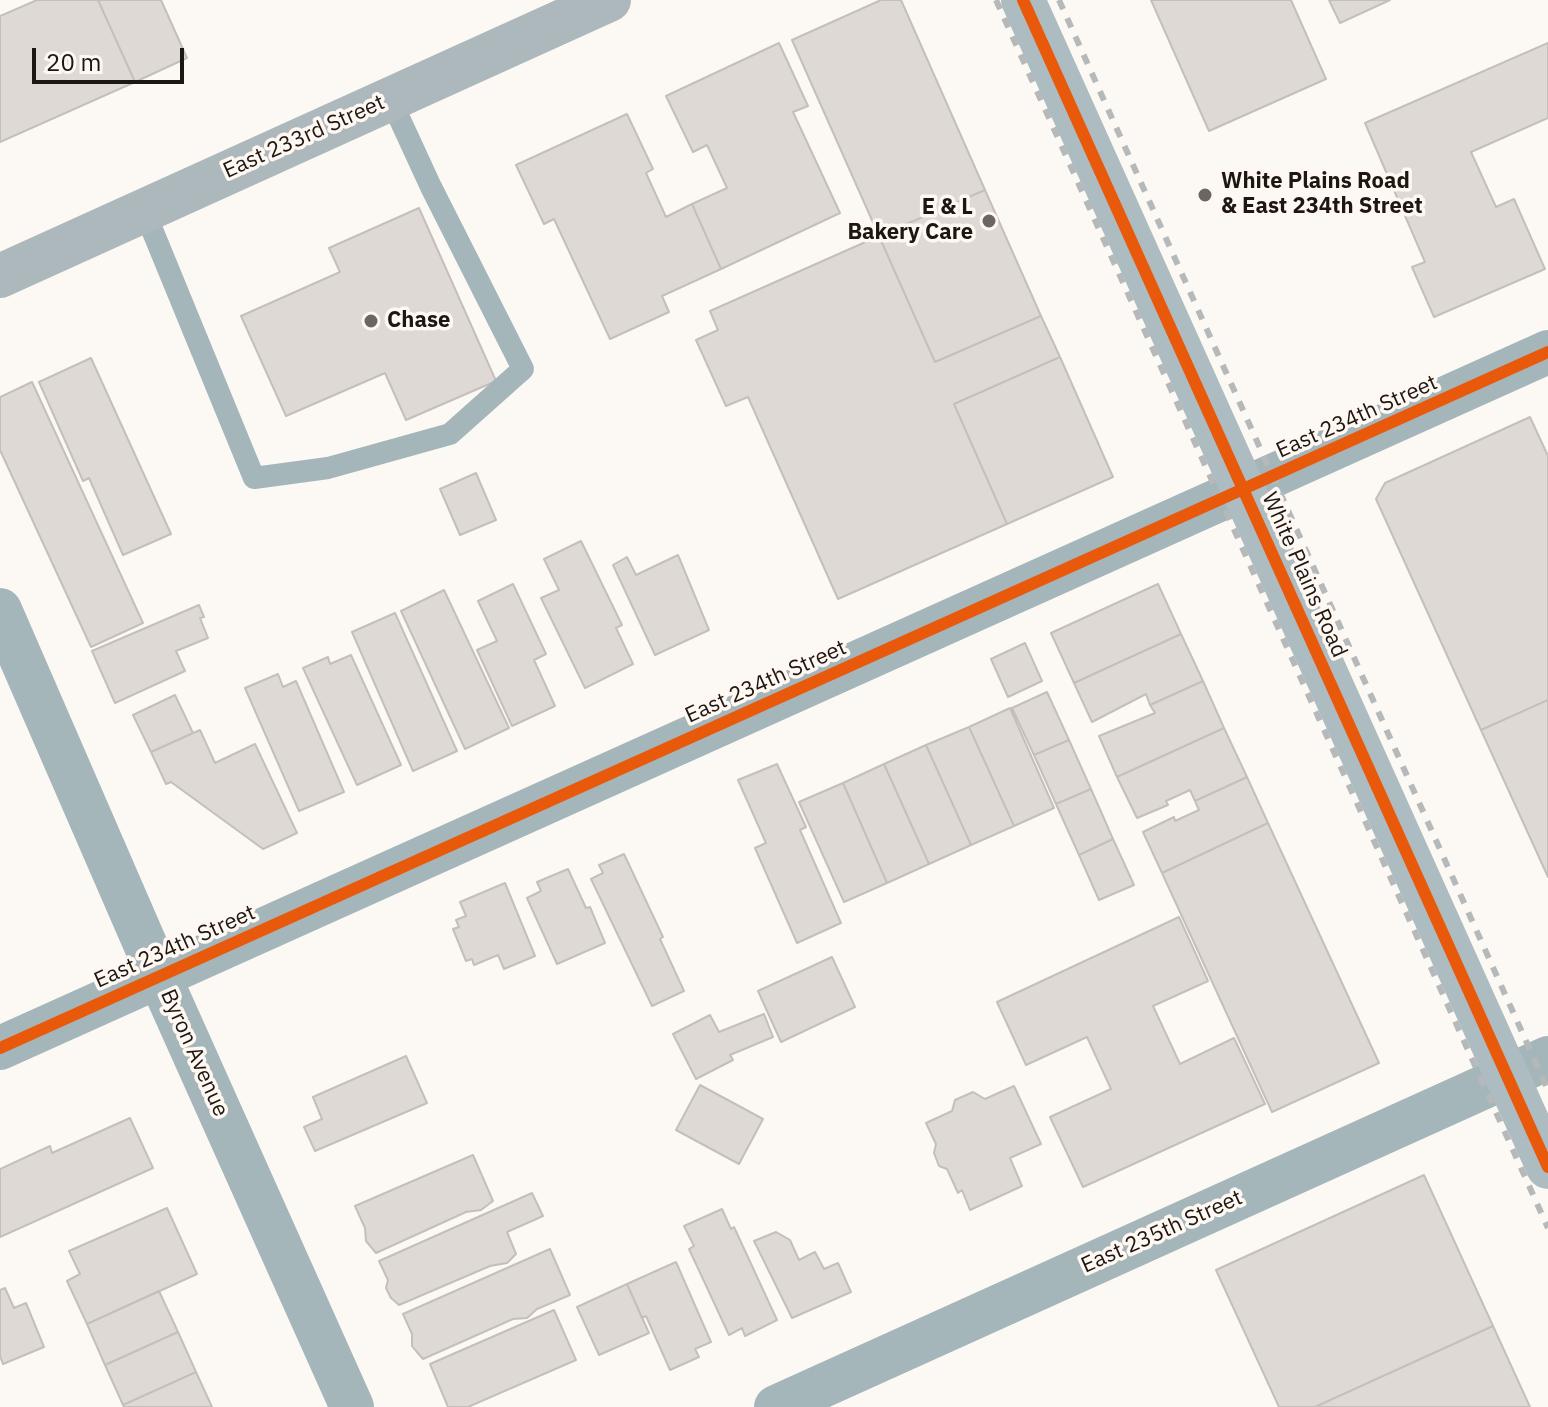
<!DOCTYPE html>
<html>
<head>
<meta charset="utf-8">
<style>
  body { margin:0 }
  #map { position:relative; width:1548px; height:1407px; overflow:hidden; background:#fcf8f4; font-family:"IBM Plex Sans",sans-serif }
  canvas { display:block }
  .scale { position:absolute; left:32px; top:48px; width:152px; height:36px; box-sizing:border-box; border:4px solid #1d1712; border-top:0; padding-left:10px; font-size:24px; line-height:28px; white-space:nowrap; color:#1d1712; -webkit-text-stroke:6px #fff7f1; paint-order:stroke }
</style>
</head>
<body>
<div id="map">
<canvas width="1548" height="1407"></canvas>
<div class="scale">20 m</div>
</div>
<script>
const context = document.querySelector('canvas').getContext('2d');
context.lineJoin = 'round';
function fill(path, color) {
  context.fillStyle = color;
  context.fill(path, 'evenodd');
}
function poly(rows) {
  const path = new Path2D();
  for (const r of rows) {
    path.moveTo(r[0], r[1]);
    for (let i = 2; i < r.length; i += 2) path.lineTo(r[i], r[i + 1]);
  }
  return path;
}
function stroke(path, color, width, dash) {
  context.strokeStyle = color;
  context.lineWidth = width;
  context.lineCap = dash ? 'butt' : 'round';
  context.setLineDash(dash || []);
  context.stroke(path);
}
function drawText(font, color, halo, rows, align = 'center') {
  context.font = font + ' "IBM Plex Sans",sans-serif';
  context.lineWidth = 7;
  context.setLineDash([]);
  context.textBaseline = 'middle';
  context.strokeStyle = halo;
  context.fillStyle = color;
  for (const [text, x, y, turn = 0] of rows) {
    context.save();
    context.translate(x, y);
    context.rotate((+turn || 0) * Math.PI / 180);
    context.textAlign = isNaN(turn) ? turn : align;
    if (halo) context.strokeText(text, 0, 0);
    context.fillText(text, 0, 0);
    context.restore();
  }
}
const building = poly([
  [37,0,98,0,135,82,0,142,0,16,37,0],
  [98,0,161,0,187,58,135,82,98,0],
  [881,0,901,0,985,190,879,236,792,40,881,0],
  [1151,0,1291,0,1326,79,1209,131,1151,0],
  [1329,0,1390,0,1340,23,1329,0],
  [779,43,808,106,793,112,840,213,721,269,692,204,727,188,707,145,693,152,666,96,779,43],
  [1548,43,1548,118,1471,152,1496,207,1514,199,1545,269,1434,317,1412,267,1425,262,1365,123,1548,43],
  [627,114,653,169,646,173,666,217,692,204,721,269,662,296,669,312,610,339,554,219,544,224,516,165,627,114],
  [985,190,1041,316,935,362,879,236,985,190],
  [419,208,496,381,406,420,385,373,286,416,241,316,340,272,329,248,419,208],
  [879,236,935,362,1041,316,1060,357,954,404,1007,524,838,599,748,397,726,406,696,340,718,330,710,311,879,236],
  [1060,357,1113,477,1007,524,954,404,1060,357],
  [91,358,171,534,123,555,89,478,83,481,39,382,91,358],
  [32,382,143,623,91,647,0,450,0,397,32,382],
  [1530,417,1548,456,1548,700,1481,730,1376,499,1385,483,1530,417],
  [476,473,496,520,460,535,440,489,476,473],
  [581,541,622,625,616,628,633,664,585,688,541,598,559,590,544,559,581,541],
  [678,555,709,630,655,655,613,565,627,557,636,575,678,555],
  [513,584,546,654,534,660,555,706,512,726,477,650,497,641,478,601,513,584],
  [1158,584,1181,634,1074,683,1051,633,1158,584],
  [444,590,509,728,465,749,401,611,444,590],
  [199,605,204,617,200,618,208,638,176,651,185,671,115,703,92,651,199,605],
  [395,613,457,751,413,771,352,632,395,613],
  [1181,634,1203,681,1150,705,1146,694,1092,722,1074,683,1181,634],
  [1025,643,1042,681,1008,697,991,659,1025,643],
  [351,655,401,765,357,785,303,668,328,657,330,664,351,655],
  [278,674,283,687,296,681,344,792,299,811,245,688,278,674],
  [1203,681,1224,728,1117,777,1099,736,1155,713,1150,705,1203,681],
  [1047,692,1069,740,1034,755,1012,708,1047,692],
  [175,695,193,733,151,752,133,715,175,695],
  [1548,700,1548,877,1481,730,1548,700],
  [1010,708,1054,808,1014,826,969,727,1010,708],
  [969,727,1014,826,971,845,926,745,969,727],
  [1224,728,1247,777,1195,801,1190,790,1166,801,1168,805,1137,818,1117,777,1224,728],
  [200,730,215,763,255,744,297,833,263,849,171,782,166,784,151,752,200,730],
  [1069,740,1091,789,1056,804,1034,755,1069,740],
  [926,745,971,845,929,864,884,764,926,745],
  [777,764,806,827,800,830,841,923,797,943,755,848,766,843,738,780,777,764],
  [884,764,929,864,887,883,843,783,884,764],
  [1247,777,1268,823,1162,873,1143,832,1174,817,1175,821,1199,810,1195,801,1247,777],
  [843,783,887,883,844,902,799,802,843,783],
  [1091,789,1113,839,1079,855,1056,804,1091,789],
  [1268,823,1379,1063,1272,1112,1162,873,1268,823],
  [1113,839,1134,885,1099,900,1079,855,1113,839],
  [624,854,663,937,660,939,684,991,652,1006,591,879,603,873,599,865,624,854],
  [568,869,586,908,590,907,605,943,557,964,527,898,541,891,537,882,568,869],
  [505,883,535,956,504,969,498,955,474,965,472,959,466,961,453,929,459,927,456,920,466,916,460,902,505,883],
  [1179,917,1208,981,1153,1006,1180,1064,1234,1038,1265,1104,1083,1187,1050,1117,1111,1089,1087,1037,1026,1065,997,1002,1179,917],
  [832,957,855,1007,781,1042,758,991,832,957],
  [764,1014,773,1037,730,1055,733,1060,696,1079,673,1034,710,1015,719,1032,764,1014],
  [406,1056,427,1103,315,1151,304,1127,322,1119,313,1097,406,1056],
  [700,1085,763,1119,739,1164,676,1130,700,1085],
  [1014,1086,1041,1144,1010,1158,1022,1186,970,1210,962,1190,958,1193,947,1169,939,1166,934,1153,936,1144,926,1123,952,1111,955,1100,973,1092,985,1099,1014,1086],
  [130,1118,153,1168,0,1237,0,1169,50,1146,52,1153,130,1118],
  [473,1155,493,1201,481,1210,466,1212,376,1253,366,1241,365,1228,355,1206,473,1155],
  [1424,1175,1493,1326,1315,1407,1279,1407,1216,1270,1424,1175],
  [532,1193,543,1216,507,1232,516,1254,507,1263,490,1266,399,1305,391,1298,386,1288,388,1280,379,1261,532,1193],
  [167,1208,197,1274,87,1324,67,1281,80,1274,69,1251,167,1208],
  [722,1209,731,1229,734,1227,777,1320,745,1336,742,1328,729,1335,689,1249,694,1246,684,1226,722,1209],
  [776,1232,790,1240,799,1260,815,1252,824,1269,838,1263,851,1292,792,1318,754,1241,776,1232],
  [550,1249,570,1295,537,1309,527,1318,513,1319,423,1359,416,1351,412,1346,412,1334,403,1314,550,1249],
  [676,1262,711,1342,695,1349,699,1357,670,1370,646,1316,642,1318,627,1284,676,1262],
  [627,1284,649,1333,599,1355,577,1307,627,1284],
  [5,1288,14,1308,26,1303,44,1347,3,1364,0,1356,0,1290,5,1288],
  [159,1291,178,1332,105,1365,87,1324,159,1291],
  [554,1310,576,1360,468,1407,448,1407,430,1364,554,1310],
  [1493,1326,1530,1407,1315,1407,1493,1326],
  [178,1332,196,1372,123,1405,105,1365,178,1332],
  [196,1372,212,1407,124,1407,123,1405,196,1372]
]);
fill(building, '#dfd9d5');
stroke(building, '#c5bfbb', 2);
stroke(poly([
  [144,210,254,478,328,468,450,434,523,369,431,187,390,98]
]), '#a4b6ba', 22);
stroke(poly([
  [0,610,159,976,352,1407],
  [0,1048,1548,352],
  [776,1407,1548,1058]
]), '#a4b6ba', 44);
stroke(poly([
  [1023,0,1548,1167]
]), '#adbcc0', 44);
stroke(poly([
  [0,276,609,0]
]), '#acb8bb', 44);
stroke(poly([
  [996,0,1548,1228],
  [1028,0,1548,1156],
  [1059,0,1548,1090]
]), '#b5b9b9', 6, [10, 10]);
stroke(poly([
  [1023,0,1548,1167],
  [0,1048,1548,352]
]), '#e8590c', 12);
for (const [x, y, r, color] of [
  [1205,195,8,"#6b6661"],
  [989,221,8,"#6b6661"],
  [371,321,8,"#6b6661"]
]) {
  const dot = new Path2D();
  dot.arc(x, y, r, 0, 2 * Math.PI);
  context.fillStyle = color;
  context.fill(dot);
  stroke(dot, '#fff7f1', 3);
}
drawText('22px', '#1d1712', '#fff7f1', [
  ["East 233rd Street",304,137,-24],
  ["East 234th Street",1357,417,-24],
  ["White Plains Road",1304,575,66],
  ["East 234th Street",766,682,-24],
  ["East 234th Street",175,947,-24],
  ["Byron Avenue",194,1053,66],
  ["East 235th Street",1162,1232,-24]
]);
drawText('bold 22px', '#1d1712', '#fff7f1', [
  ["White Plains Road",1221,182],
  ["& East 234th Street",1221,207],
  ["E & L",973,208,"right"],
  ["Bakery Care",973,233,"right"],
  ["Chase",387,321]
], 'left');
</script>
</body>
</html>
